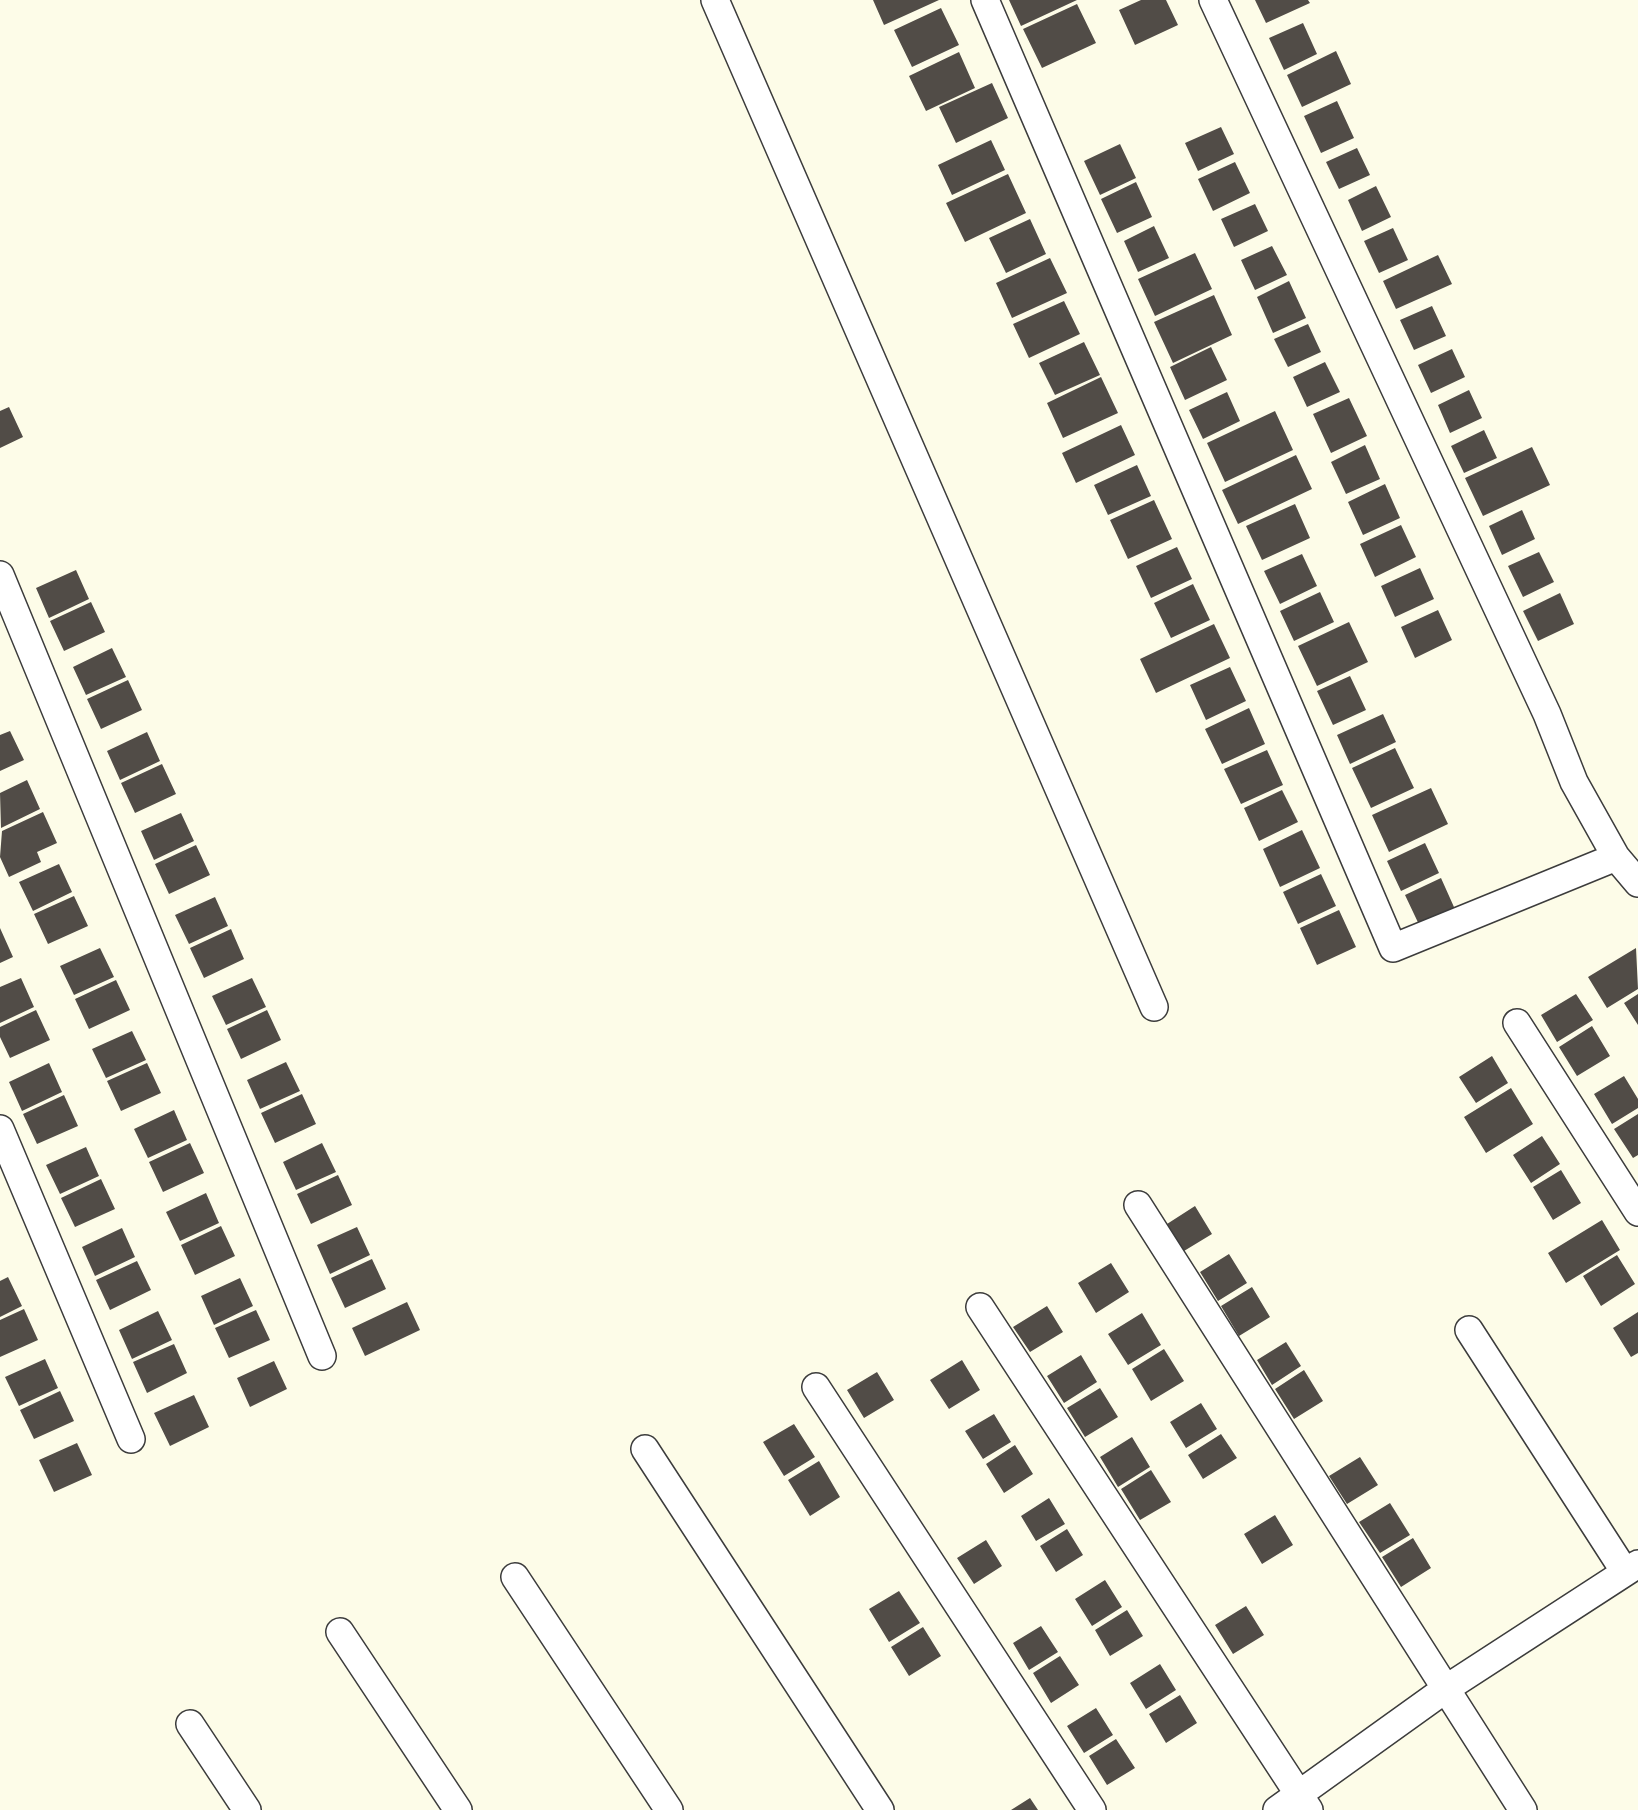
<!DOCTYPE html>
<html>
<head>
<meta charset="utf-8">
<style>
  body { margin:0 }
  canvas { display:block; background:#fdfce8 }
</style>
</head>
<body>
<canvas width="1638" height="1810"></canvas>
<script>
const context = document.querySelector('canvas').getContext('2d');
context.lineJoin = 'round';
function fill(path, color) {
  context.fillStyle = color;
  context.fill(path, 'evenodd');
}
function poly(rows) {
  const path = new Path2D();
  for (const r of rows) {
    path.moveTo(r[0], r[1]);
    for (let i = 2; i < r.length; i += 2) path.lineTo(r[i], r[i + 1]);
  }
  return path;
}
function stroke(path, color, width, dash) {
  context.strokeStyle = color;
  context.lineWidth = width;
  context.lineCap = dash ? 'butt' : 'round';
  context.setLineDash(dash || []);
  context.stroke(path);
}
fill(poly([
  [873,0,939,0,884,25],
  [1009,0,1077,0,1021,26],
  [1141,0,1166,0,1178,25,1135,45,1119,10],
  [1255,0,1308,0,1310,3,1266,23],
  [1077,4,1096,43,1042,68,1023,29],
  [941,8,959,45,912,67,894,30],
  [1303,23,1317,54,1284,70,1269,38],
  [1336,51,1351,84,1302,107,1287,75],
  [959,52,975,88,926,111,909,76],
  [992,83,1008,118,956,143,939,107],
  [1337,101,1354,138,1321,153,1304,116],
  [1221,127,1234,154,1198,171,1185,143],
  [991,140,1005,170,952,195,938,165],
  [1120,144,1136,178,1100,195,1084,161],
  [1357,148,1370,175,1339,189,1326,162],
  [1235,162,1250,193,1213,211,1198,179],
  [1008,174,1026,213,965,242,946,203],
  [1136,182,1152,217,1117,233,1101,199],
  [1376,186,1391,217,1362,231,1348,200],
  [1255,204,1268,231,1234,247,1221,219],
  [1030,219,1046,254,1006,273,989,238],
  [1154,226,1169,258,1138,272,1124,241],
  [1393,228,1408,260,1379,273,1364,241],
  [1272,246,1287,275,1255,290,1241,260],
  [1195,253,1212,289,1155,316,1138,279],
  [1438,255,1452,284,1396,309,1383,281],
  [1050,258,1067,293,1012,318,996,283],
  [1289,281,1306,318,1273,333,1257,297],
  [1214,295,1232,335,1173,363,1154,322],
  [1064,301,1080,334,1029,358,1013,324],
  [1432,306,1446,336,1414,350,1400,320],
  [1308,324,1321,352,1288,367,1274,339],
  [1084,342,1100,375,1055,395,1039,363],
  [1211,347,1227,380,1185,400,1170,367],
  [1452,349,1465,377,1431,393,1418,365],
  [1325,362,1340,392,1307,407,1293,377],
  [1101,377,1118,413,1063,438,1047,403],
  [1469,390,1482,418,1450,433,1438,405],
  [1227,392,1240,421,1203,439,1189,410],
  [1349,398,1367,436,1331,453,1313,414],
  [9,407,23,437,0,448,0,411],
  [1275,411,1293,450,1225,482,1207,443],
  [1121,425,1135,455,1076,483,1062,453],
  [1484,430,1497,458,1464,473,1451,446],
  [1365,445,1380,479,1346,494,1331,462],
  [1532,447,1550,485,1483,516,1465,478],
  [1296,455,1312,489,1238,524,1222,490],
  [1137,465,1151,496,1108,515,1094,485],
  [1385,484,1400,518,1363,535,1348,502],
  [1154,500,1172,539,1128,559,1110,520],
  [1295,504,1310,538,1262,560,1246,526],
  [1522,510,1535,539,1502,555,1489,526],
  [1401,525,1416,557,1375,577,1360,544],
  [1177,547,1192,579,1151,598,1136,566],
  [1539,552,1554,582,1523,597,1508,566],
  [1302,554,1317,586,1280,604,1264,571],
  [1420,568,1434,599,1395,617,1381,586],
  [76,570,89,599,49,618,36,588],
  [1193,584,1210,620,1171,638,1154,603],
  [1320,592,1334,622,1294,641,1280,611],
  [1560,593,1574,624,1538,641,1523,611],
  [91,602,105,632,64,651,50,621],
  [1438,610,1452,640,1415,658,1401,627],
  [1349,622,1368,662,1317,686,1298,646],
  [1214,624,1230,658,1156,693,1140,659],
  [112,648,126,677,86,695,73,667],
  [1230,667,1246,701,1206,720,1190,685],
  [1350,676,1366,710,1333,725,1317,691],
  [128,680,142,710,101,729,87,699],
  [1249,708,1265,744,1222,764,1205,729],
  [1383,714,1396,742,1350,764,1337,735],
  [10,731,24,760,0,771,0,735],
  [147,732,160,761,120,780,107,751],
  [1395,748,1414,788,1371,808,1352,768],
  [1267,750,1283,785,1241,804,1224,769],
  [162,764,176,794,135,813,121,783],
  [27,780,40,809,1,828,0,793],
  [1431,788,1448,824,1389,852,1372,815],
  [1282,790,1298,822,1259,841,1244,808],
  [43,812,57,843,37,852,41,862,9,877,0,857,2,831],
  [181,813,194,841,154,860,141,831],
  [1302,830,1320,868,1280,887,1263,849],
  [1425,843,1439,873,1401,891,1387,861],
  [196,845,210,875,169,894,155,864],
  [59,864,72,892,33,911,19,882],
  [1321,874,1336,906,1298,924,1283,892],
  [1441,878,1458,916,1423,933,1405,895],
  [74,896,88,926,48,944,34,914],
  [215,897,228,926,189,944,175,915],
  [1339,910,1356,947,1317,965,1300,928],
  [0,928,13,957,0,963],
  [231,929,244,959,204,978,190,948],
  [100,948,114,977,74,995,60,966],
  [1636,948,1638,989,1607,1008,1588,977],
  [21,978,34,1007,0,1023,0,987],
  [252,978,266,1007,226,1025,212,996],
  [116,980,130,1010,89,1029,75,999],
  [1576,994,1593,1020,1557,1042,1541,1015],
  [1638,994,1638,1025,1624,1003],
  [36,1010,50,1040,10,1058,0,1037,0,1027],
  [267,1010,281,1040,241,1059,227,1029],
  [1592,1026,1610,1056,1577,1076,1559,1047],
  [132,1031,146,1060,106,1078,92,1049],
  [1492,1056,1508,1083,1476,1103,1459,1077],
  [286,1062,300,1091,260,1109,247,1080],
  [49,1063,62,1092,22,1111,9,1082],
  [147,1063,161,1093,121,1111,107,1081],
  [1624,1076,1638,1099,1638,1108,1612,1124,1594,1094],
  [1511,1088,1533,1124,1486,1153,1464,1117],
  [302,1094,316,1124,275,1143,261,1113],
  [64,1095,78,1126,37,1144,23,1114],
  [174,1110,187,1140,148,1158,134,1129],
  [1638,1114,1638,1155,1633,1158,1614,1129],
  [1542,1136,1560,1164,1531,1183,1513,1155],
  [190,1143,204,1173,163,1192,149,1162],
  [322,1143,336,1172,296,1190,283,1162],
  [86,1147,99,1176,60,1194,46,1165],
  [1561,1170,1581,1203,1553,1220,1533,1187],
  [338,1175,352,1205,311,1224,297,1194],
  [101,1179,115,1209,75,1227,61,1198],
  [206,1193,219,1223,180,1241,166,1212],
  [1195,1206,1212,1234,1184,1251,1167,1224],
  [1602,1220,1620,1250,1566,1283,1548,1253],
  [221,1226,235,1256,195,1275,181,1245],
  [357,1227,370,1255,330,1274,317,1245],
  [122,1228,135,1257,95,1276,82,1247],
  [1229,1254,1247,1283,1218,1301,1200,1272],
  [1617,1255,1635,1284,1601,1306,1583,1276],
  [372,1259,386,1289,345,1308,331,1278],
  [137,1261,151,1290,110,1310,96,1280],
  [1111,1263,1129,1292,1096,1313,1078,1283],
  [8,1277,22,1306,0,1317,0,1281],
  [240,1278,253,1306,214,1325,201,1296],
  [1252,1287,1270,1317,1239,1336,1221,1306],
  [407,1302,420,1330,365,1356,352,1328],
  [1047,1306,1063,1332,1030,1352,1013,1327],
  [24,1309,38,1340,0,1357,0,1320],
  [256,1310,270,1340,229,1358,215,1328],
  [158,1311,172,1340,132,1359,119,1330],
  [1638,1312,1638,1353,1631,1357,1613,1328],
  [1142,1313,1161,1345,1128,1365,1108,1334],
  [1286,1342,1301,1366,1272,1385,1257,1360],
  [174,1344,187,1373,147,1393,133,1362],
  [1164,1349,1184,1381,1151,1401,1132,1369],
  [1081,1355,1097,1382,1064,1403,1047,1376],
  [45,1359,58,1388,19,1406,5,1377],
  [962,1360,980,1390,949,1409,930,1380],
  [274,1361,287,1389,250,1407,237,1378],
  [1304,1370,1323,1401,1294,1419,1275,1389],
  [877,1372,894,1400,864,1418,847,1390],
  [1100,1388,1118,1417,1085,1437,1067,1408],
  [60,1391,74,1421,34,1439,20,1410],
  [194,1395,209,1427,170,1446,154,1413],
  [1201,1403,1217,1429,1186,1448,1170,1422],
  [994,1414,1011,1442,983,1459,965,1431],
  [794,1424,815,1457,784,1476,763,1442],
  [1221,1434,1237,1458,1203,1479,1188,1455],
  [1132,1437,1150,1467,1118,1487,1100,1457],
  [77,1443,92,1475,54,1492,39,1460],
  [1015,1445,1033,1474,1004,1493,986,1464],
  [1360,1457,1378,1485,1347,1504,1329,1476],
  [819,1461,840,1497,810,1516,788,1480],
  [1151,1470,1171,1502,1140,1520,1121,1489],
  [1049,1498,1065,1524,1036,1541,1021,1516],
  [1390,1503,1410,1535,1380,1553,1359,1522],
  [1275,1515,1293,1545,1262,1564,1244,1534],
  [1067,1529,1083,1555,1056,1572,1040,1546],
  [1413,1538,1431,1568,1401,1587,1382,1557],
  [986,1540,1002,1566,974,1584,957,1558],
  [1105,1580,1122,1607,1092,1626,1075,1599],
  [899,1591,920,1623,889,1642,869,1609],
  [1246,1606,1264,1635,1233,1654,1215,1625],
  [1127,1610,1143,1636,1110,1656,1095,1630],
  [1041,1626,1058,1652,1029,1670,1013,1643],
  [923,1627,941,1656,909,1676,891,1647],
  [1060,1656,1079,1685,1051,1703,1033,1673],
  [1160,1664,1176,1690,1146,1709,1130,1683],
  [1180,1695,1197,1723,1166,1743,1149,1714],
  [1096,1708,1113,1735,1084,1753,1067,1726],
  [1116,1739,1135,1768,1107,1785,1089,1756],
  [1030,1798,1038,1810,1011,1810]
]), '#514c47');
const minor = poly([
  [715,0,1154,1007],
  [985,0,1393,948,1616,857],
  [1213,0,1547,714,1574,782,1616,857,1638,883],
  [0,575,322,1356],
  [1517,1023,1638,1212],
  [0,1129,131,1439],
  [1138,1205,1523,1810],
  [980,1307,1309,1810],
  [1469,1330,1625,1572],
  [816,1387,1092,1810],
  [645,1449,880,1810],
  [515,1577,669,1810],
  [340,1632,458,1810],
  [190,1724,247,1810],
  [1277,1810,1447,1688,1638,1564]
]);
stroke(minor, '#3c3c3c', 30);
stroke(minor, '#fff', 27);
</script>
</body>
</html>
